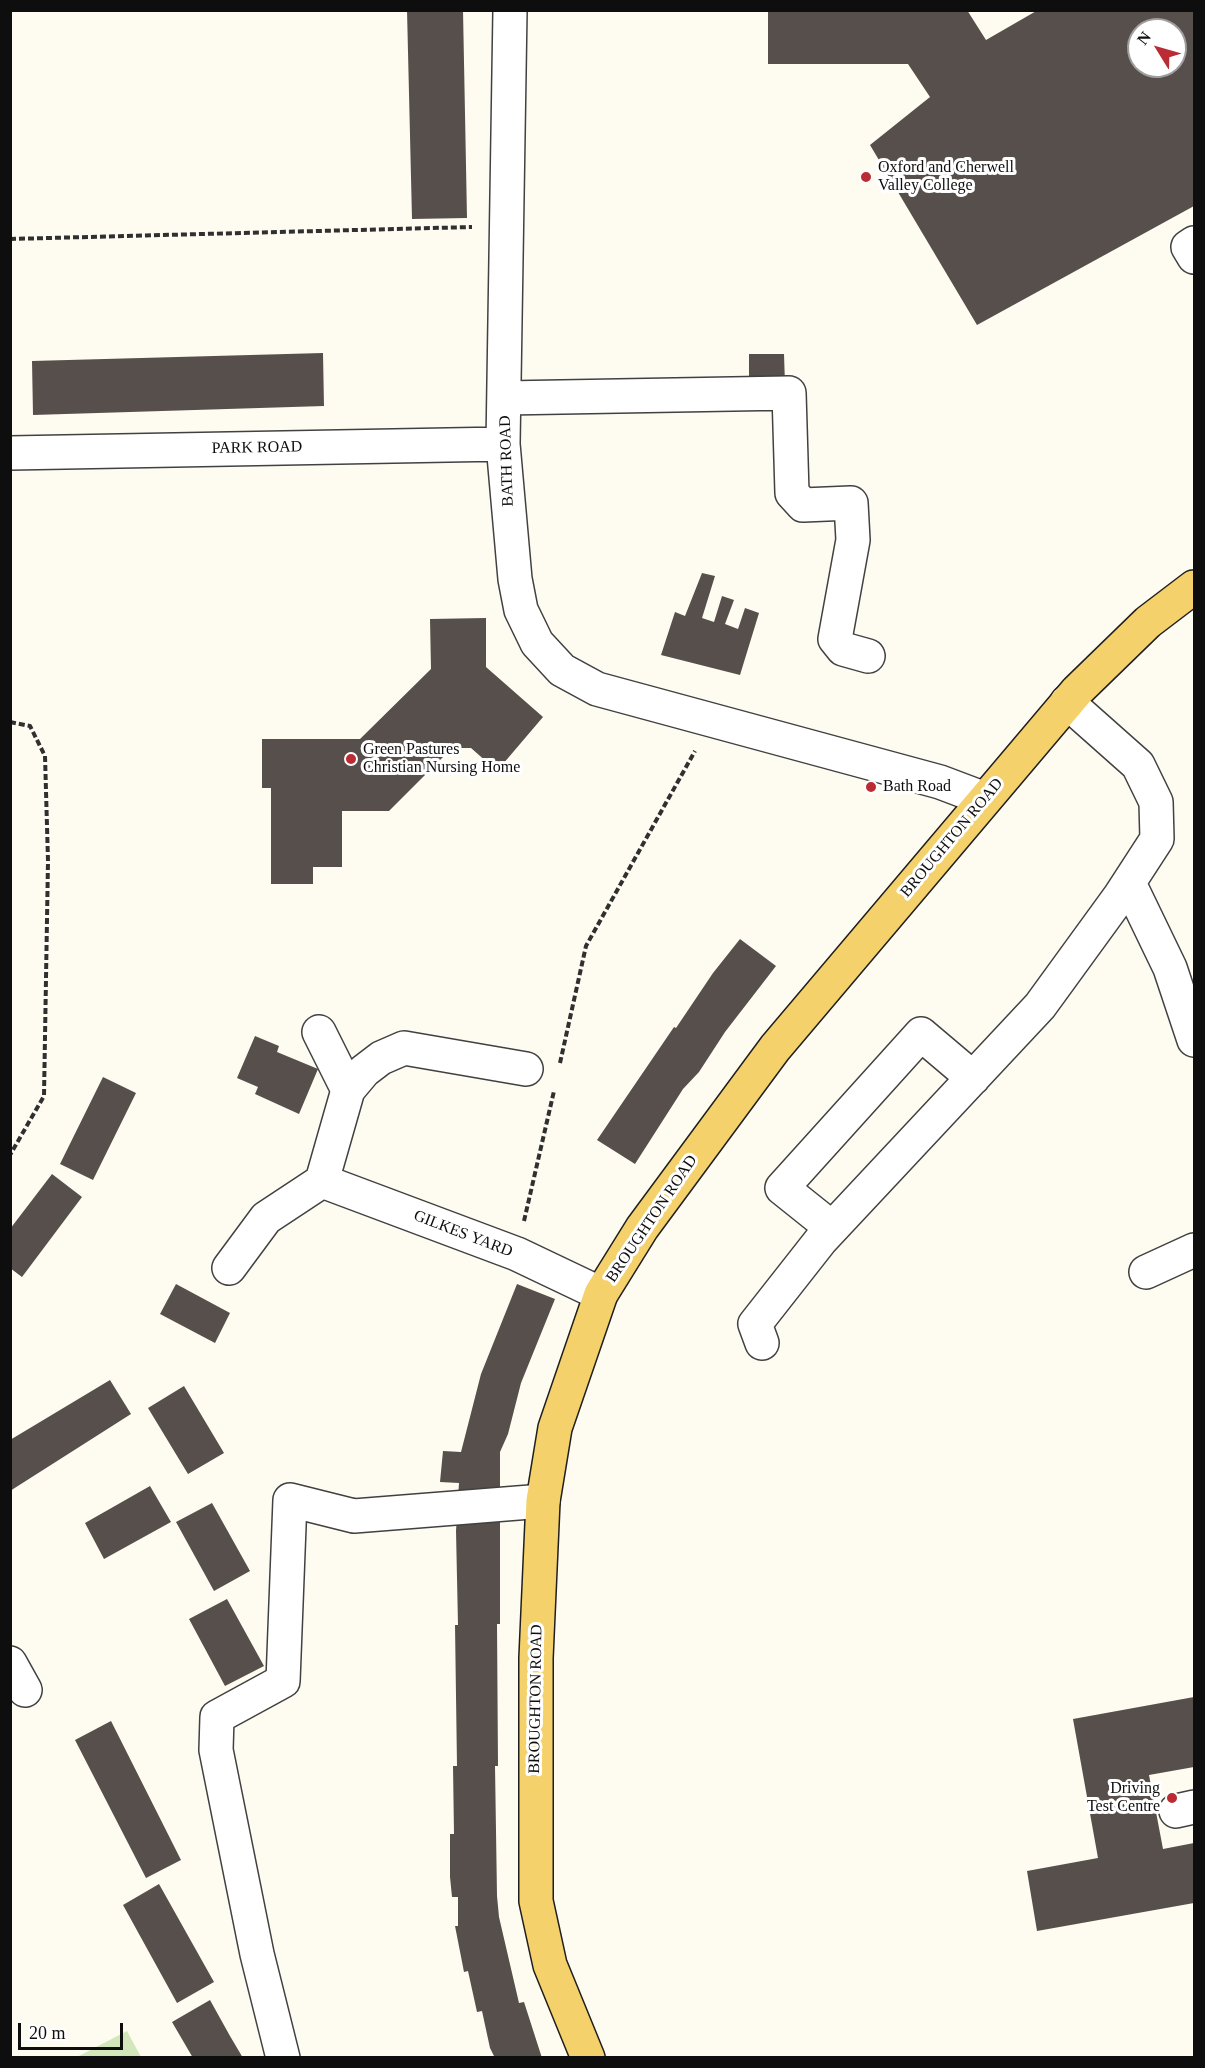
<!DOCTYPE html>
<html>
<head>
<meta charset="utf-8">
<style>
  body { margin:0 }
  #map { position:relative; width:1205px; height:2068px; overflow:hidden; background:#fefbf0; font-family:"Times New Roman",serif }
  canvas { display:block }
  .frame { position:absolute; inset:0; border:12px solid #0e0e0e; pointer-events:none }
  .north { position:absolute; left:1127px; top:18px; width:60px; height:60px; box-sizing:border-box; background:#fff; border:2px solid #9f9f9f; border-radius:50%; rotate:307deg; font-size:16px; font-weight:700; line-height:24px; text-align:center; color:#0e0e0e }
  .north::after { content:''; display:block; margin:auto; width:21px; height:27px; background:#ba2b33; clip-path:polygon(50% 0,100% 100%,50% 72%,0 100%) }
  .scale { position:absolute; left:18px; top:2023px; width:105px; height:27px; box-sizing:border-box; border:3px solid #0e0e0e; border-top:0; padding-left:8px; font-size:18px; line-height:21px; white-space:nowrap; color:#0e0e0e; -webkit-text-stroke:4px #fff; paint-order:stroke }
</style>
</head>
<body>
<div id="map">
<canvas width="1205" height="2068"></canvas>
<div class="frame"></div>
<div class="north">N</div>
<div class="scale">20 m</div>
</div>
<script>
const context = document.querySelector('canvas').getContext('2d');
context.lineJoin = 'round';
function fill(path, color) {
  context.fillStyle = color;
  context.fill(path, 'evenodd');
}
function poly(rows) {
  const path = new Path2D();
  for (const r of rows) {
    path.moveTo(r[0], r[1]);
    for (let i = 2; i < r.length; i += 2) path.lineTo(r[i], r[i + 1]);
  }
  return path;
}
function stroke(path, color, width, dash) {
  context.strokeStyle = color;
  context.lineWidth = width;
  context.lineCap = dash ? 'butt' : 'round';
  context.setLineDash(dash || []);
  context.stroke(path);
}
function drawText(font, color, halo, rows, align = 'center') {
  context.font = font + ' "Times New Roman",serif';
  context.lineWidth = 6;
  context.setLineDash([]);
  context.textBaseline = 'middle';
  context.strokeStyle = halo;
  context.fillStyle = color;
  for (const [text, x, y, turn = 0] of rows) {
    context.save();
    context.translate(x, y);
    context.rotate((+turn || 0) * Math.PI / 180);
    context.textAlign = isNaN(turn) ? turn : align;
    if (halo) context.strokeText(text, 0, 0);
    context.fillText(text, 0, 0);
    context.restore();
  }
}
fill(poly([
  [127,2031,141,2057,77,2057]
]), '#d3e8ba');
fill(poly([
  [407,10,463,10,467,218,412,219],
  [768,10,967,10,986,40,1038,10,1194,10,1194,206,977,325,870,145,930,97,908,64,768,64],
  [1139,30,1175,30,1175,66,1139,66],
  [323,353,324,406,33,415,32,361],
  [749,354,784,354,785,384,749,385],
  [702,573,715,576,702,618,714,622,722,596,734,600,725,624,738,629,745,608,759,613,740,675,661,655,675,612,685,616],
  [486,618,486,667,543,717,497,771,471,748,452,748,389,811,342,811,342,867,313,867,313,884,271,884,271,788,262,788,262,739,360,739,431,669,430,619],
  [740,939,776,966,725,1032,699,1072,683,1089,635,1164,597,1140,674,1027,676,1028,713,973],
  [255,1036,279,1046,277,1052,318,1069,299,1114,255,1094,258,1087,237,1078],
  [103,1077,136,1093,93,1180,60,1164],
  [52,1174,82,1197,22,1277,10,1268,10,1229],
  [176,1284,230,1313,215,1343,160,1314],
  [517,1284,555,1299,521,1383,508,1434,500,1452,500,1624,497,1624,498,1766,495,1766,497,1896,499,1917,519,2003,524,2002,542,2058,495,2058,490,2048,482,2011,477,2012,468,1971,464,1972,455,1926,458,1926,458,1897,452,1897,450,1877,450,1834,454,1834,453,1766,457,1766,455,1625,458,1625,456,1531,459,1483,440,1482,443,1451,461,1452,481,1374],
  [110,1380,131,1414,10,1491,10,1440],
  [184,1386,224,1453,188,1474,148,1408],
  [150,1486,171,1522,104,1559,85,1523],
  [212,1503,250,1571,214,1591,176,1522],
  [227,1599,264,1666,225,1686,189,1619],
  [1194,1697,1194,1767,1149,1775,1163,1849,1194,1843,1194,1903,1037,1931,1027,1871,1098,1858,1073,1719],
  [111,1721,181,1860,146,1878,75,1740],
  [159,1884,214,1982,177,2003,123,1905],
  [210,2000,230,2036,243,2058,193,2058,172,2022]
]), '#574f4b');
const minor = poly([
  [510,10,503,444,515,579,521,610,537,643,562,670,597,689,940,782,985,799],
  [1194,243,1188,247,1194,257],
  [505,398,789,393,792,493,803,505,851,503,853,540,835,639,843,649,868,656],
  [10,453,503,444],
  [1129,883,1170,968,1194,1040],
  [319,1032,348,1090,322,1181],
  [348,1090,364,1071,381,1058,404,1048,526,1069],
  [832,1228,782,1188,921,1034,973,1078],
  [229,1268,266,1218,322,1181,517,1254,601,1294],
  [1146,1272,1194,1250],
  [762,1343,755,1324,821,1240,1040,1006,1120,896,1157,839,1156,802,1138,765,1067,702],
  [10,1663,25,1690],
  [1176,1811,1194,1807],
  [283,2058,257,1954,216,1750,217,1717,283,1681,290,1500,354,1516,543,1501]
]);
const major = poly([
  [588,2058,550,1965,536,1901,536,1658,543,1501,555,1428,601,1294,642,1228,775,1048,1077,691,1148,622,1194,587]
]);
stroke(minor, '#414141', 36);
stroke(major, '#1f1f1f', 36);
stroke(poly([
  [10,239,472,227],
  [10,722,30,726,45,756,48,861,44,1096,10,1155],
  [560,1063,586,946,695,751],
  [524,1221,554,1091]
]), '#303030', 4, [6, 3]);
stroke(minor, '#fff', 33);
stroke(major, '#f4d16b', 33);
for (const [x, y, r, color] of [
  [866,177,6,"#ba2b33"],
  [351,759,6,"#ba2b33"],
  [871,787,6,"#ba2b33"],
  [1172,1798,6,"#ba2b33"]
]) {
  const dot = new Path2D();
  dot.arc(x, y, r, 0, 2 * Math.PI);
  context.fillStyle = color;
  context.fill(dot);
  stroke(dot, '#fff', 2);
}
drawText('16px', '#0e0e0e', '#fff', [
  ["Oxford and Cherwell",878,168],
  ["Valley College",878,186],
  ["Green Pastures",363,750],
  ["Christian Nursing Home",363,768],
  ["Bath Road",883,787],
  ["Driving",1160,1789,"right"],
  ["Test Centre",1160,1807,"right"]
], 'left');
drawText('16px', '#0e0e0e', '#fff', [
  ["PARK ROAD",257,448,-1],
  ["BATH ROAD",507,461,-92],
  ["BROUGHTON ROAD",952,838,-50],
  ["BROUGHTON ROAD",652,1219,-56],
  ["GILKES YARD",463,1234,21],
  ["BROUGHTON ROAD",536,1699,-89]
]);
</script>
</body>
</html>
